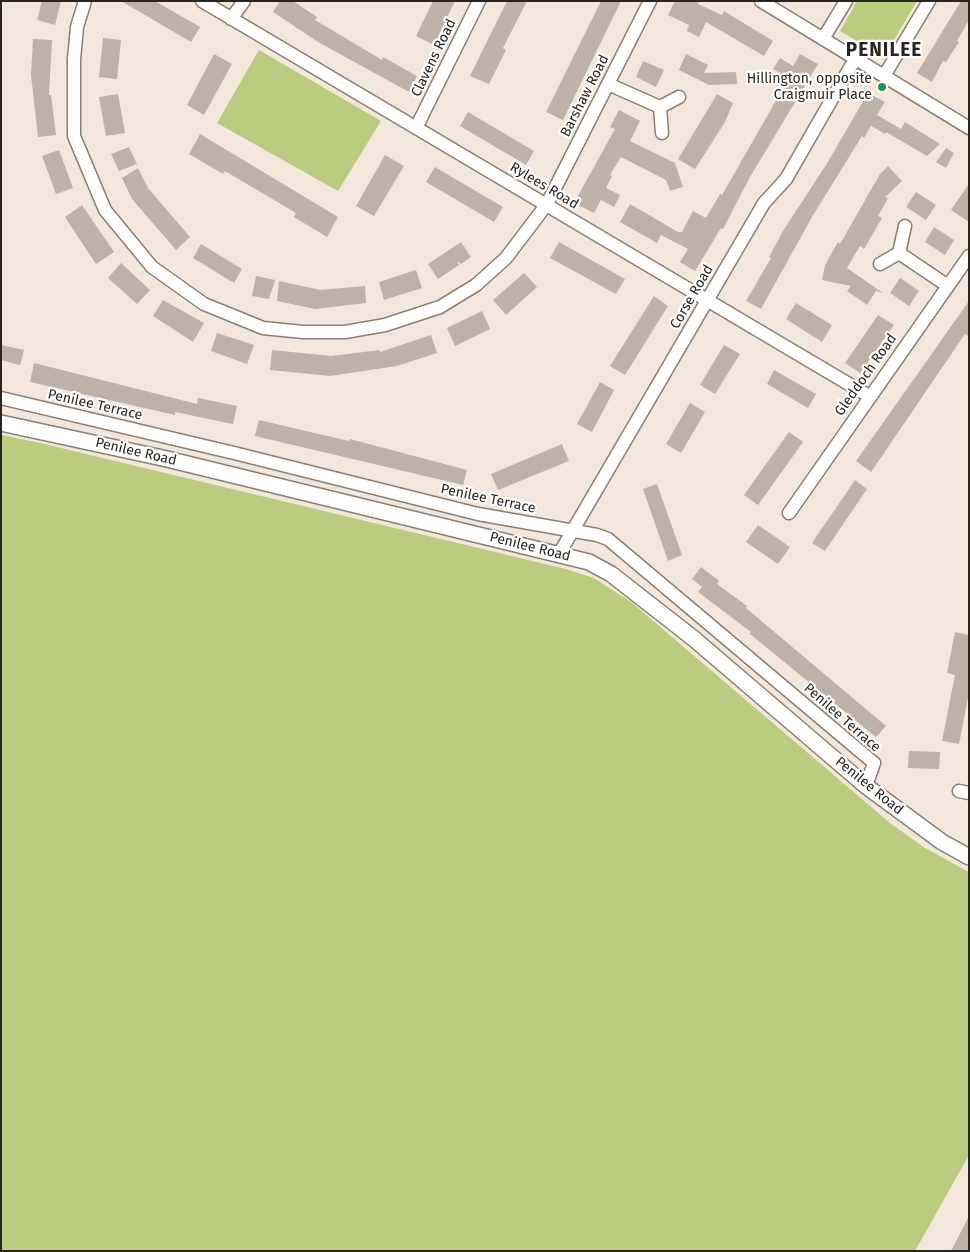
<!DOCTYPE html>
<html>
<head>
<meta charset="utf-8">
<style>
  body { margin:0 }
  #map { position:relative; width:970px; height:1252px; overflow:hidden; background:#f3e6db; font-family:"Fira Sans",sans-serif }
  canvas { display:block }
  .frame { position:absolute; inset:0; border:2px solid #292521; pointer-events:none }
</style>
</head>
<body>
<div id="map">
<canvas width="970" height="1252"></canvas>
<div class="frame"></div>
</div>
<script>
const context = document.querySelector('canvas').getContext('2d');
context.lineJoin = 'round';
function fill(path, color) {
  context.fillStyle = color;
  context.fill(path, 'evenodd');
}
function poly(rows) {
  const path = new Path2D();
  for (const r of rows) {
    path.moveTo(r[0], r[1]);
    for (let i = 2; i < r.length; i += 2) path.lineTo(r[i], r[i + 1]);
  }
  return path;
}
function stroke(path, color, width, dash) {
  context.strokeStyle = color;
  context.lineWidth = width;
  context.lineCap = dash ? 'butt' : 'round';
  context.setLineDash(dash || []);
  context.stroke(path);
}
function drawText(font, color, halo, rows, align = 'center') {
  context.font = font + ' "Fira Sans",sans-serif';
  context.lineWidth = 4.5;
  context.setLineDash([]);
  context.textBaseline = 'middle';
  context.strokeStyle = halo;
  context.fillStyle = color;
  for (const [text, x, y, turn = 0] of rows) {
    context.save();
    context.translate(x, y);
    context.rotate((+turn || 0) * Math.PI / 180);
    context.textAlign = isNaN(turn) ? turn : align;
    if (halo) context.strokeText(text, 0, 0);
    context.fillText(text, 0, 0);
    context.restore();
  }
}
fill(poly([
  [857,1,917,1,884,57,840,31],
  [259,50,381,121,338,191,217,123],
  [1,435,36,442,566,569,594,578,631,602,890,823,925,848,969,872,969,1155,915,1251,1,1251]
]), '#bbcb80');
fill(poly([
  [42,1,61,1,55,25,37,20],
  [121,1,155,1,200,27,191,42],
  [280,1,293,1,317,17,315,20,382,60,383,57,417,76,409,92,318,42,273,12],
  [433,1,455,1,434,45,416,36],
  [507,1,527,1,503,48,506,50,489,84,470,76],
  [601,1,621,1,563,120,546,112],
  [675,1,699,1,698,4,722,15,724,11,773,41,764,56,706,22,699,37,687,31,689,25,668,15],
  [961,1,969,1,969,20,957,41,959,42,946,62,943,61,932,82,917,73],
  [103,38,121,40,117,79,99,77],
  [33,39,52,40,49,95,51,95,56,135,38,137,31,75],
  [214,54,232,64,204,115,187,105],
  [686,54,708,65,704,73,736,72,737,84,709,85,679,70],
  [800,54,818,64,750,177,723,229,721,228,695,271,680,262,688,249,661,235,657,243,620,222,630,204,678,232,682,232,693,211,706,218,720,194,722,195,782,90,780,89,787,77,773,69,780,58,793,66],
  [643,61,664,70,656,87,636,77],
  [868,93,885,102,877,115,901,129,905,122,940,144,927,156,886,132,885,134,871,126,864,138,862,136,812,217,761,309,746,301,771,258,769,257,783,231,826,165],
  [118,94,125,133,106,136,99,97],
  [717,94,733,103,725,122,695,169,678,159],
  [619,110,640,121,630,141,675,163,683,187,670,191,666,180,621,157,610,175,612,176,606,188,620,195,614,207,601,200,594,213,574,203,615,129,610,127],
  [468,112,534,151,526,165,460,126],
  [200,134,338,217,327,237,294,217,296,213,225,171,223,174,189,154],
  [129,147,137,164,119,171,111,154],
  [946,148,954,153,946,168,936,162],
  [59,150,73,188,56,194,42,156],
  [385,155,404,166,374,216,356,206],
  [888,166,902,181,885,197,888,198,878,216,882,218,864,249,860,246,847,268,883,293,876,291,867,305,847,291,851,286,822,280,825,265,838,242,840,244,880,174],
  [435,167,503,207,494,222,426,182],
  [138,168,148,188,190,237,176,250,132,199,122,178],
  [969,184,969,222,951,210],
  [916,192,936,205,926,220,906,207],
  [82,205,114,252,96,264,65,217],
  [934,227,954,240,945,255,925,242],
  [461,242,471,257,461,264,457,261,459,265,438,279,428,264],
  [559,242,625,279,616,294,550,258],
  [201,244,242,269,234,283,193,258],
  [121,263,150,290,137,304,108,278],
  [416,270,422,288,384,300,379,282],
  [524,273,537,287,506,315,493,300],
  [256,276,275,280,269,299,252,296],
  [900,278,919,291,909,306,890,293],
  [279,281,320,290,365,286,366,303,315,309,277,301],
  [654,296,668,306,625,375,610,366],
  [163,300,204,323,193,342,153,316],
  [969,301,969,337,965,334,871,472,856,461],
  [796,303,832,325,822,342,786,319],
  [482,311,490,329,455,346,447,328],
  [878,315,894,325,860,373,845,363],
  [217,333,254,345,247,364,211,351],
  [431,335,437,353,397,366,330,376,270,370,272,350,331,356,380,350,380,352],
  [1,345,24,350,20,365,1,360],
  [724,345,740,354,715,394,700,385],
  [34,363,197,404,198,398,237,406,233,424,175,412,175,415,30,382],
  [774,370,816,394,808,408,767,384],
  [600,382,614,390,592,432,577,424],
  [690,403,705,412,681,453,666,444],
  [259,420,349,441,350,439,467,470,463,485,255,436],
  [789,432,803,442,758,505,744,495],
  [562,444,569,461,498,490,491,474],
  [855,480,867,489,825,551,812,543],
  [657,484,682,555,668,561,643,489],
  [758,525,790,547,778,564,746,542],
  [701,567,719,581,717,584,747,606,746,608,886,726,876,737,750,634,751,632,698,592,702,587,692,579],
  [955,632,969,635,969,693,959,744,942,741,955,675,947,673],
  [909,751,940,752,939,769,908,768],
  [969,1216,969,1251,951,1251]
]), '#beb2a7');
const minor = poly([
  [85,1,77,27,74,59,74,136,105,210,152,267,204,304,263,328,303,332,345,332,385,325,440,307,476,285,506,258,547,204,650,1],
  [202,1,869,396],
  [761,1,969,128],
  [231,19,244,1],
  [823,39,846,1],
  [884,76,929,1],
  [608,84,660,107],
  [416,128,479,1],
  [662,133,660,107,679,97],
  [899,253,948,286],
  [880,264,899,253,905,226],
  [1,398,234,453,478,514,597,535,608,539,874,763,866,786],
  [789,513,969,256],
  [559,554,764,203,786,179,855,59],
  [959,791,969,793]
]);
const tertiary = poly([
  [1,423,167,459,589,562,611,574,693,638,866,786,942,842,969,857]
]);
stroke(minor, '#8b7f75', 15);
stroke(tertiary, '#8b7f75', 18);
stroke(minor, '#fff', 12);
stroke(tertiary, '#fff', 15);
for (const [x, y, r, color] of [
  [882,87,5,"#149858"]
]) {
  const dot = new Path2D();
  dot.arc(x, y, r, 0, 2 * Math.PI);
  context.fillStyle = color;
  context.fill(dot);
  stroke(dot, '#fff', 2);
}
drawText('14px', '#292521', '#fff', [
  ["Clavens Road",434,58,-64],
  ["Barshaw Road",585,96,-63],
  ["Rylees Road",544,186,31],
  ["Corse Road",692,297,-60],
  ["Gleddoch Road",866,375,-55],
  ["Penilee Terrace",95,405,13],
  ["Penilee Road",136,452,13],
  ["Penilee Terrace",488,499,12],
  ["Penilee Road",530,547,14],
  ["Penilee Terrace",842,718,41],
  ["Penilee Road",869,786,39]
]);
drawText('14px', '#292521', '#fff', [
  ["Hillington, opposite",872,79],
  ["Craigmuir Place",872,95]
], 'right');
context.letterSpacing = '1px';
drawText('bold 19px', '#292521', '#fff', [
  ["PENILEE",884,51]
]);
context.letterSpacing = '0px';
</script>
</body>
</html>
